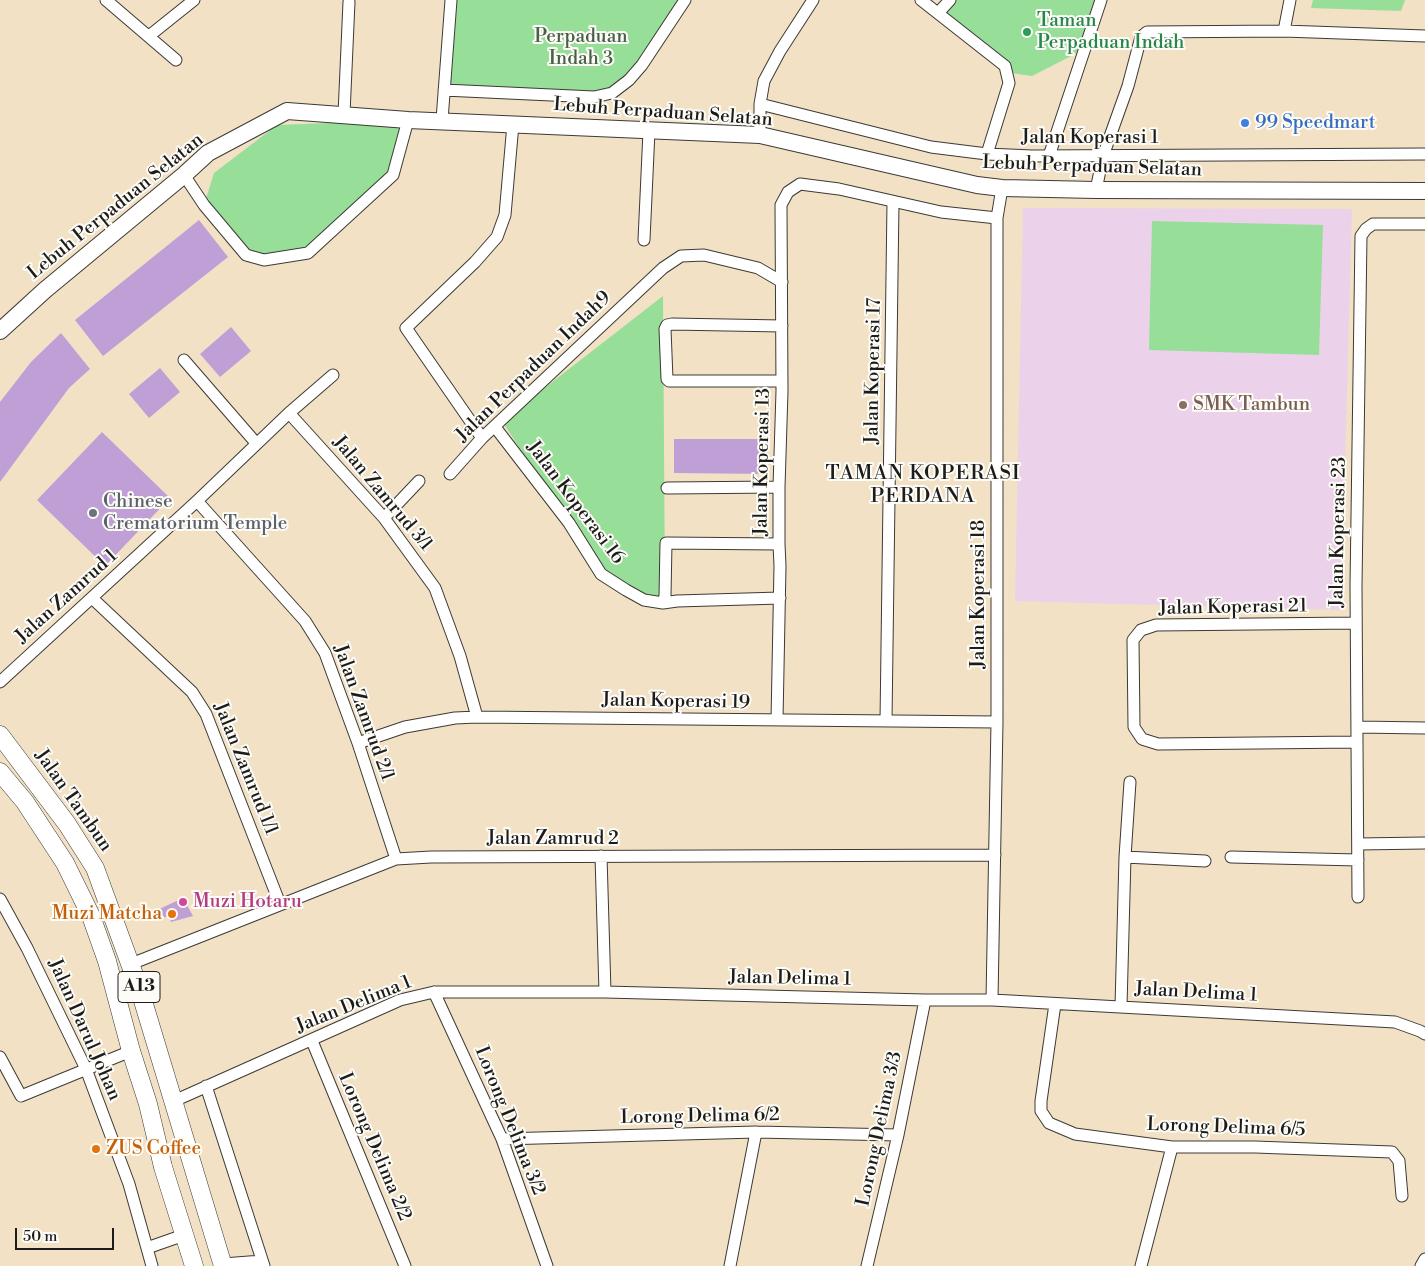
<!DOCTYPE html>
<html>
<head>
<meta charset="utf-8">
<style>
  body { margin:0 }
  #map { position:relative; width:1425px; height:1266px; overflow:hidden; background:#f2e1c5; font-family:"Libre Bodoni",serif }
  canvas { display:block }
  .scale { position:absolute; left:15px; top:1228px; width:99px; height:22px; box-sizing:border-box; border:2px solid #1c1c1c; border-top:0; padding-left:6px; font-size:15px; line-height:18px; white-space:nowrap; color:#1c1c1c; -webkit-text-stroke:4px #fdfcf7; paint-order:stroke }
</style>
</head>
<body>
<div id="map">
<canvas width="1425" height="1266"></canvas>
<div class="scale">50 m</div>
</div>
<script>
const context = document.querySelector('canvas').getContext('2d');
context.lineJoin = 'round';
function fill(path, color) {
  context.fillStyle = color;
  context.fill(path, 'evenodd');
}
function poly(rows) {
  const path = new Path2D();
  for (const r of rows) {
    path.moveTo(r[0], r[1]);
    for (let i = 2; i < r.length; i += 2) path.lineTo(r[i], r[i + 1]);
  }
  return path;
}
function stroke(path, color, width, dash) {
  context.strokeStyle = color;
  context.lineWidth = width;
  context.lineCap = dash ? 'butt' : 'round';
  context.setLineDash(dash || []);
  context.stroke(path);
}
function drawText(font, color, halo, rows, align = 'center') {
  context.font = font + ' "Libre Bodoni",serif';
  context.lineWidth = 4;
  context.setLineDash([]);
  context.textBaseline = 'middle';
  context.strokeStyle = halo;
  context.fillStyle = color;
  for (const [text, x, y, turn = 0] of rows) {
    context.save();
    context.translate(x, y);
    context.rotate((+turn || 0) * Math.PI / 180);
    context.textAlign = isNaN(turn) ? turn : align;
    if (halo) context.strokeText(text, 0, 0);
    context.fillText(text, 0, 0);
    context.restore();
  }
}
fill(poly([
  [1023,208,1352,209,1341,610,1015,601]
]), '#ecd1ea');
fill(poly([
  [454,0,689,0,612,93,444,90],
  [955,0,1096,0,1079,52,1032,76,1011,73,944,13],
  [1313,0,1405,0,1401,11,1311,8],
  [408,120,393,175,308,253,246,255,204,205,214,173,277,125],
  [1152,221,1323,225,1319,355,1149,350],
  [663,296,665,596,651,601,601,574,502,421]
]), '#97de98');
fill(poly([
  [199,220,228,257,103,356,75,320],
  [231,327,251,351,220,377,200,354],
  [61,333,90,369,69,388,0,482,0,402,31,362],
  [160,368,180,392,149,418,129,394],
  [102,432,170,498,105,566,37,500],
  [674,439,768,439,768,474,674,473],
  [183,898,193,916,171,922,169,915,160,920,155,911]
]), '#c09fd6');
const street = poly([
  [106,0,176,60],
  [921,0,1005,66,1009,83,987,154],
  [938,13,950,0],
  [1284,31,1290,0],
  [149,36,194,0],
  [444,90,594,97,612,93,629,80,642,65,685,0],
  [760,104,931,147,987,154,1032,156,1425,154],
  [344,114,349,2],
  [442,120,451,0],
  [760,135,760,104,764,81,780,51,813,0],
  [1049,156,1101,0],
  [184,175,204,205,246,255,264,260,308,253,393,175,408,120],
  [1096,190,1103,156,1128,86,1141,37,1147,32,1284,31,1425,36],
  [644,240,649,131],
  [184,360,256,443],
  [781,381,669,381,667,379,665,329,667,325,672,324,782,326],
  [289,413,384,518,435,588,460,656,477,717],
  [495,427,569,523,601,574,626,590,644,600,663,603,677,601,780,598],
  [482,438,406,328,475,262,497,237,505,215,513,124],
  [450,474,482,438,663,268,681,256,704,255,758,268,782,282],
  [667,488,779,487],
  [197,501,305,621,325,653,358,743,396,859],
  [384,518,419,481],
  [92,598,192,692,206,714,280,904],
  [663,603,665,596,666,543,779,544],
  [1356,623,1156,625,1141,630,1133,640,1134,727,1142,739,1158,744,1357,742],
  [0,682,197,501,289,413,333,375],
  [777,720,780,566,779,544,779,487,782,391,781,205,788,192,800,184,839,189,941,212,997,218],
  [886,721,893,202],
  [1357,727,1425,728],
  [358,743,405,727,455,718,477,717,997,722],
  [1358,844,1425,843],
  [601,856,605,992],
  [1125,857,1205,861],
  [1231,857,1358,860],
  [1358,897,1356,586,1361,236,1366,229,1373,224,1425,224],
  [0,899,27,948,86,1069,129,1184,152,1266],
  [131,964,396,859,431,857,995,855],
  [434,992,502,1139,547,1266],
  [992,1000,997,722,997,218,1002,188],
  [1055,1004,1041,1101,1041,1111,1049,1123,1075,1134,1172,1147,1255,1147,1392,1152,1399,1161,1402,1196],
  [1121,1006,1125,857,1130,782],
  [312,1041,405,1266],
  [0,1057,21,1096,131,1051],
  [206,1086,264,1266],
  [174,1101,400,1000,434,992,605,992,925,1000,992,1000,1395,1022,1420,1031,1425,1034],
  [502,1139,756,1132,898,1135],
  [147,1248,184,1235],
  [223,1264,262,1261],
  [730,1266,756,1132],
  [867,1266,898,1135,925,1000],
  [1141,1266,1172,1147],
  [1421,1266,1425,1259]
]);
const secondary = poly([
  [0,331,45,290,184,175,208,153,287,111,408,120,760,135,977,185,1002,188,1096,190,1425,191]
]);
const primary = poly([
  [0,735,67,824,95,868,140,991,223,1266],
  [0,772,25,802,65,863,91,916,107,961,131,1051,148,1104,163,1167,194,1266]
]);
stroke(street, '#3c3a35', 13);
stroke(secondary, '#3c3a35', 18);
stroke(primary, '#3c3a35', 19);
stroke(street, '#fff', 11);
stroke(secondary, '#fff', 16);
stroke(primary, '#fff', 18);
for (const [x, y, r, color] of [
  [1027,32,5,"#2e9e5b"],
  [1245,123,5,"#3f7fe0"],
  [1183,405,5,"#8d6e63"],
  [93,513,5,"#6b7280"],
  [183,902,5,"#d1479c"],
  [172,914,5,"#e8710a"],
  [96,1149,5,"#e8710a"]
]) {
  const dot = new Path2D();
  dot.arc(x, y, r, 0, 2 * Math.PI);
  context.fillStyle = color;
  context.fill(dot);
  stroke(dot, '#fdfcf7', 2);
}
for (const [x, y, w] of [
  [139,987,42]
]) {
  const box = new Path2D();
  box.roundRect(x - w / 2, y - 15.5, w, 31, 4);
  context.fillStyle = '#fdfcf7';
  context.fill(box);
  stroke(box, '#1c1c1c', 1);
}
drawText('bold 18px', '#1c1c1c', null, [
  ["A13",139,987]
]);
drawText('19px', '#27864d', '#fdfcf7', [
  ["Taman",1037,21],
  ["Perpaduan Indah",1037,43]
], 'left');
drawText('19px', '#476047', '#fdfcf7', [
  ["Perpaduan",581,37],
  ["Indah 3",581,59]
]);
drawText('19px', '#1c1c1c', '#fdfcf7', [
  ["Lebuh Perpaduan Selatan",663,113,4],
  ["Jalan Koperasi 1",1090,138],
  ["Lebuh Perpaduan Selatan",1092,167,2],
  ["Lebuh Perpaduan Selatan",116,207,-39],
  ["Jalan Perpaduan Indah9",534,367,-44],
  ["Jalan Koperasi 17",874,371,-89],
  ["Jalan Koperasi 13",763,462,-89],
  ["Jalan Zamrud 3/1",382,494,50],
  ["Jalan Koperasi 16",575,503,53],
  ["Jalan Koperasi 23",1339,532,-89],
  ["Jalan Koperasi 18",979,594,-90],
  ["Jalan Zamrud 1",67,597,-42],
  ["Jalan Koperasi 21",1233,608,-1],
  ["Jalan Koperasi 19",676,702,1],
  ["Jalan Zamrud 2/1",363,713,70],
  ["Jalan Zamrud 1/1",245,769,68],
  ["Jalan Tambun",73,801,55],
  ["Jalan Zamrud 2",553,839],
  ["Jalan Delima 1",790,979,1],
  ["Jalan Delima 1",1196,993,3],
  ["Jalan Delima 1",354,1005,-22],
  ["Jalan Darul Johan",84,1030,66],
  ["Lorong Delima 6/2",700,1117,-1],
  ["Lorong Delima 3/2",509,1121,68],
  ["Lorong Delima 6/5",1226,1128,2],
  ["Lorong Delima 3/3",880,1129,-78],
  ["Lorong Delima 2/2",374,1147,67]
]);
drawText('19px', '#366cbe', '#fdfcf7', [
  ["99 Speedmart",1255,123]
], 'left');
drawText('19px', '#785e54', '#fdfcf7', [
  ["SMK Tambun",1193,405]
], 'left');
drawText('19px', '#5b616d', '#fdfcf7', [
  ["Chinese",103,502],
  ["Crematorium Temple",103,524]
], 'left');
drawText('19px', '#b23c85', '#fdfcf7', [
  ["Muzi Hotaru",193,902]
], 'left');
drawText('19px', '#c56008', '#fdfcf7', [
  ["Muzi Matcha",162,914],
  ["ZUS Coffee",106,1149,"left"]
], 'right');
context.letterSpacing = '1px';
drawText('20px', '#1c1c1c', '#fdfcf7', [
  ["TAMAN KOPERASI",923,474],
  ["PERDANA",923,497]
]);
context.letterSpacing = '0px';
</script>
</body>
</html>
